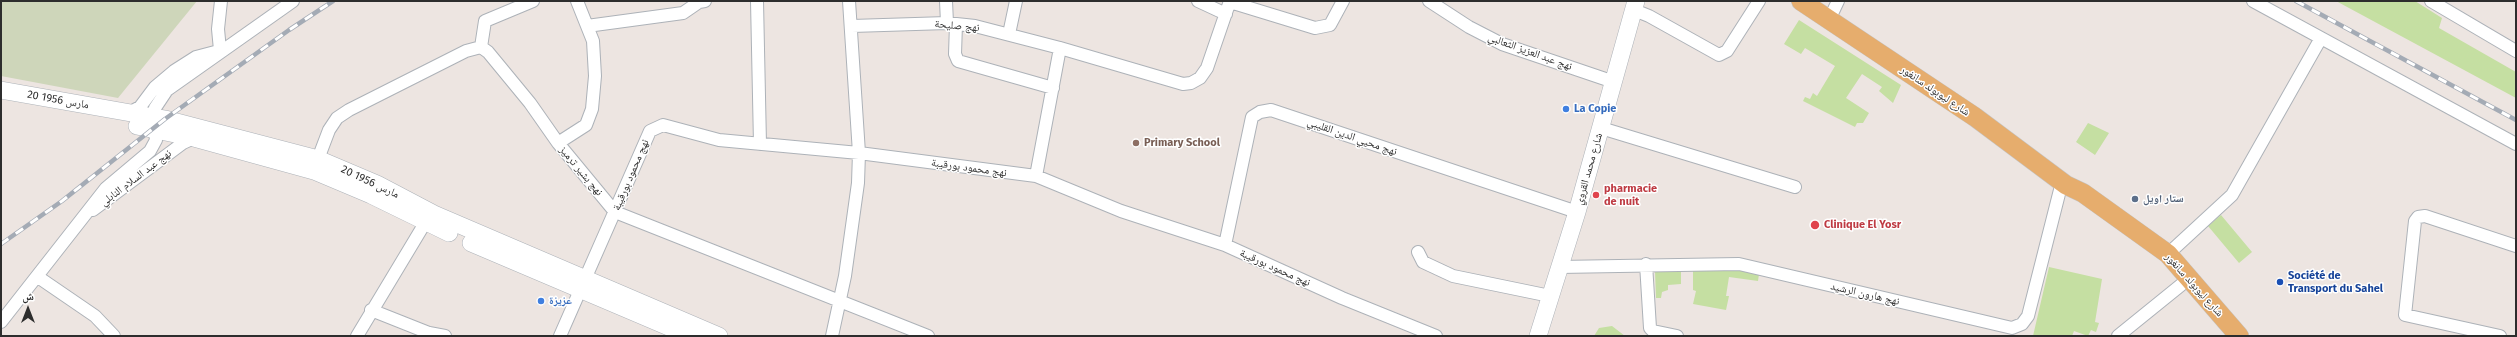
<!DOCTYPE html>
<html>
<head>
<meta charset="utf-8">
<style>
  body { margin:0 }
  #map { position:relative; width:2517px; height:337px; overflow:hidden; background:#ede5e1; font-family:"Fira Sans","Noto Naskh Arabic",sans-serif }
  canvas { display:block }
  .frame { position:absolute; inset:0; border:2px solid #2d2d2d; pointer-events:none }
  .north { position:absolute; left:8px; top:289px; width:40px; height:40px; -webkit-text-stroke:3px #fff; paint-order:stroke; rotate:0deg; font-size:11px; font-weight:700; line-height:16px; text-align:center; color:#2d2d2d }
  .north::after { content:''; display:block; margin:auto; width:14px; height:18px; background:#2d2d2d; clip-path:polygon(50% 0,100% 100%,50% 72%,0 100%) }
</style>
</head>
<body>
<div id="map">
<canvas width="2517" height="337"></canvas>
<div class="frame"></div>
<div class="north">ش</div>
</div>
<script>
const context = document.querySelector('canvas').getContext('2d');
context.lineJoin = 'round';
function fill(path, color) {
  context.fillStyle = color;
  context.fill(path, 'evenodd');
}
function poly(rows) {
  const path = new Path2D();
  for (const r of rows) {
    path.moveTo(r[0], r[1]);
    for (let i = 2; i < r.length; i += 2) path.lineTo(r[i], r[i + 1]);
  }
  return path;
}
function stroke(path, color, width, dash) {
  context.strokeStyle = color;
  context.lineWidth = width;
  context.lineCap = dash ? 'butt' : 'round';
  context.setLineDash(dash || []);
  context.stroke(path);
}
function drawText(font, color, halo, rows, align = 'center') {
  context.font = font + ' "Fira Sans","Noto Naskh Arabic",sans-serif';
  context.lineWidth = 3;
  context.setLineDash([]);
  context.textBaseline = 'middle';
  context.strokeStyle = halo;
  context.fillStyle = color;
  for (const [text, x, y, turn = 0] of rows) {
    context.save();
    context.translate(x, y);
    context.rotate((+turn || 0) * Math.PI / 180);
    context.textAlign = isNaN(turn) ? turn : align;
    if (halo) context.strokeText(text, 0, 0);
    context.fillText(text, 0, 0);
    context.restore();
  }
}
fill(poly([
  [2336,1,2415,1,2442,18,2439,28,2516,72,2516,98],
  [1799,20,1901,85,1893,103,1879,91,1882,87,1862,74,1846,98,1869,113,1863,123,1857,123,1855,127,1803,101,1805,97,1810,99,1813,93,1817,96,1835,66,1805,48,1801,54,1784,44],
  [2088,123,2109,133,2095,155,2076,142],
  [2221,215,2252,252,2239,263,2208,226],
  [2049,267,2102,279,2095,322,2099,323,2096,332,2091,330,2088,336,2074,331,2072,336,2033,336],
  [1740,269,1759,274,1758,281,1729,277,1726,296,1729,296,1726,310,1693,304,1696,291,1693,290,1693,270],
  [1681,270,1681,284,1668,285,1668,290,1662,292,1661,298,1656,298,1655,271],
  [1612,326,1625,336,1594,336,1599,328]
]), '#c5dfa2');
fill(poly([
  [1,1,197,1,118,98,1,76]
]), '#ced6ba');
const street = poly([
  [757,1,760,144],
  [946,1,947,23],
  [1198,1,1226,14],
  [1429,1,1469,27,1502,44,1614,82],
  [2253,1,2516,144],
  [2431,1,2516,51],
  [1230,2,1315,28,1330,25,1343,1],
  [1634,10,1649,16,1719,55,1727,51,1759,1],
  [1829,20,1838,1],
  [956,24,955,54,958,61,1053,88],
  [587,26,683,13,699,2,705,1],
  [852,26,947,23,975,26,1060,48],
  [1009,34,1016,1],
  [481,47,485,21,533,1],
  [220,50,218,29,221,1],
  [129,113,140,107,155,87,174,71,196,57,215,52],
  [1601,128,1795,187],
  [558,143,586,125,592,109,595,76,593,41,577,1],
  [318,159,329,130,337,118,349,110,466,51,481,47,488,52,530,103,558,143,615,212,928,336],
  [1036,176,1060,48,1183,84,1191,83,1200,78,1207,68,1230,1],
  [93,210,183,143,194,138],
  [1225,245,1252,117,1260,112,1271,110,1577,212],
  [1418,252,1423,262,1453,276,1550,296],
  [2168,254,2232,195,2321,38],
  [1646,264,1650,328,1653,331,1677,336],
  [1559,267,1739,264,2012,328,2022,324,2028,316,2062,182],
  [38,277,95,316,114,336],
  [371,310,429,333,445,336],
  [1,322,106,188,150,151,156,140,153,117,155,108,167,90,293,1],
  [357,336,425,223],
  [560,336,650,131,663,125,719,140,859,153,1036,176,1121,211,1225,245,1342,298,1436,336],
  [832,336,845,276,858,183,859,153,849,1],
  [2118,336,2181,285],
  [2500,336,2405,315,2415,221,2418,217,2425,216,2516,246]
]);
const secondary = poly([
  [1,90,165,119,318,159,377,184,434,214,719,336],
  [137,126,194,138,314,171,371,195,449,233],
  [471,243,690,336],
  [1538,336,1577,212,1636,1]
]);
const primary = poly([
  [1801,1,1975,117,2066,185,2083,193,2168,254,2239,336]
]);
stroke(street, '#adb2b8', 14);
stroke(secondary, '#adb2b8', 18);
stroke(primary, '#c4c4c4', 20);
stroke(street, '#fff', 12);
stroke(secondary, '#fff', 17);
stroke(primary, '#e6ad6d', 19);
const rail = poly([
  [2296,1,2516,120],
  [1,244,62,201,165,119,289,30,333,1]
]);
stroke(rail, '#a4abb5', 4.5);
stroke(rail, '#fff', 3, [9]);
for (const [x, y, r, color] of [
  [1566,109,4,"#3f7fe0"],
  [1136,143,4,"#8d6e63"],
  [1596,195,4,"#e0444e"],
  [2135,199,4,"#5c6f8a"],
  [1815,225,5,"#e0444e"],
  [2280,282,4,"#1a4fb4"],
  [541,301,4,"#3f7fe0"]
]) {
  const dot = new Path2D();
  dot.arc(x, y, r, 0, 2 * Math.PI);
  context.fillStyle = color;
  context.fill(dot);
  stroke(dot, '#fff', 1.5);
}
drawText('11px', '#2d2d2d', '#fff', [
  ["نهج صليحة",957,26,5],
  ["نهج عبد العزيز الثعالبي",1530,52,20],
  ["شارع ليوبولد سانغور",1935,91,34],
  ["20 مارس 1956",58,100,10],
  ["نهج محيي الدين القليبي",1352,137,19],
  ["نهج محمود بورقيبة",969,168,8],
  ["شارع محمد القروي",1589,169,-74],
  ["نهج بشير ترميز",581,171,50],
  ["نهج محمود بورقيبة",631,175,-67],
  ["نهج عبد السلام النابلي",136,178,-37],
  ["20 مارس 1956",370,182,25],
  ["نهج محمود بورقيبة",1275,268,24],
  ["شارع ليوبولد سانغور",2194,285,48],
  ["نهج هارون الرشيد",1865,294,13]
]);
drawText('bold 11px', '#366cbe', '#fff', [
  ["La Copie",1574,109],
  ["عزيزة",549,301]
], 'left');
drawText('bold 11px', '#785e54', '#fff', [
  ["Primary School",1144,143]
], 'left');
drawText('bold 11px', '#be3a42', '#fff', [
  ["pharmacie",1604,189],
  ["de nuit",1604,202],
  ["Clinique El Yosr",1824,225]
], 'left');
drawText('bold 11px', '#4e5e75', '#fff', [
  ["ستار اويل",2143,199]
], 'left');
drawText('bold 11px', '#164399', '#fff', [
  ["Société de",2288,276],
  ["Transport du Sahel",2288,289]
], 'left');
</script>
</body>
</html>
